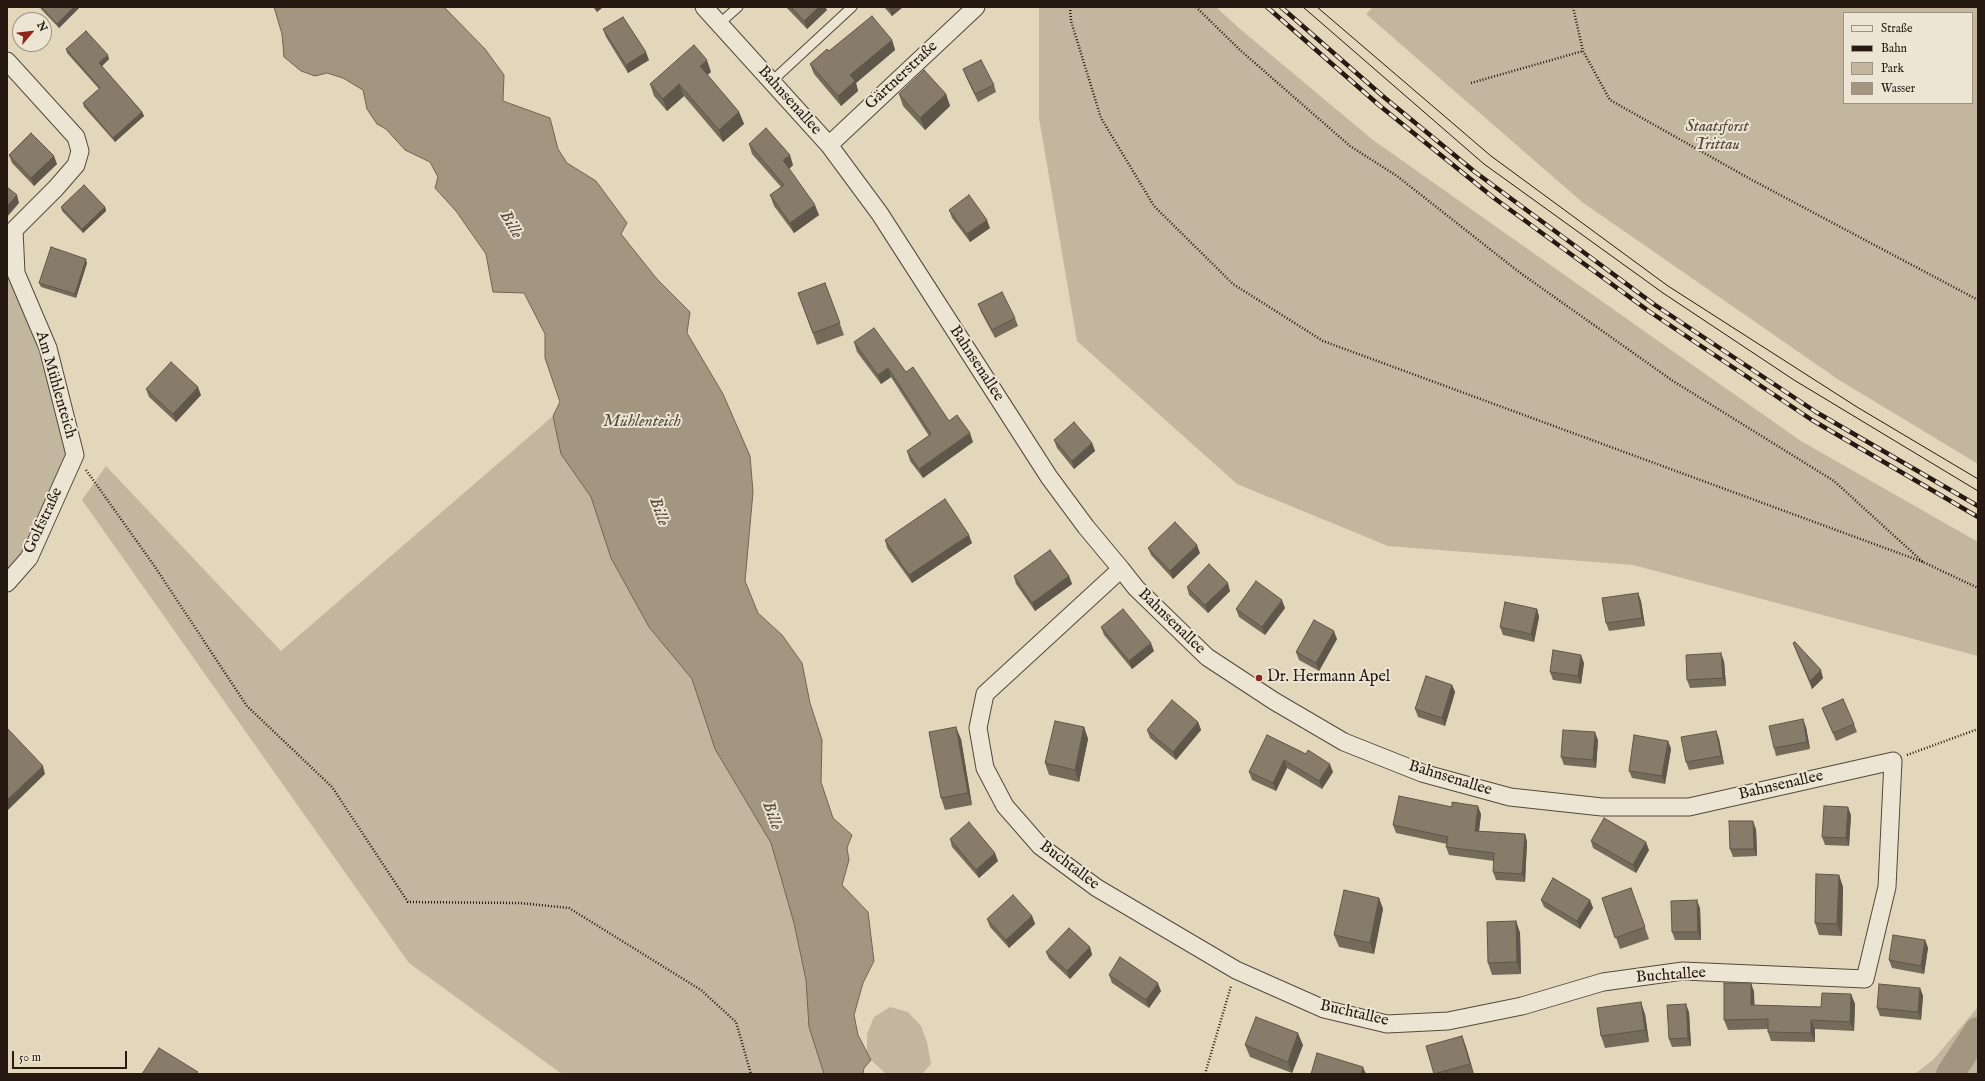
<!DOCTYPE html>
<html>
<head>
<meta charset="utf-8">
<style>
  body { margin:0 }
  #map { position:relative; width:1985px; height:1081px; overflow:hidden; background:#e2d7bb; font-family:"IM FELL English",serif }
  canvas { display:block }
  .frame { position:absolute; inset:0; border:8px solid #251911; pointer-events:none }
  .legend { position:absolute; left:1843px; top:12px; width:130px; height:92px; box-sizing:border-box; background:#ece5d3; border:1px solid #9c9385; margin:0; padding:5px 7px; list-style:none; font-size:12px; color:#251911 }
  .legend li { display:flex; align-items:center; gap:8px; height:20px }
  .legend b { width:20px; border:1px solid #9c9385 }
  .north { position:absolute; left:12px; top:12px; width:40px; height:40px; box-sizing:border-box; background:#ece5d3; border:1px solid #9c9385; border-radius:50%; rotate:62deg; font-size:11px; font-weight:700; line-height:16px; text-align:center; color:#251911 }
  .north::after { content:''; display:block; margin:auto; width:14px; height:18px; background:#8f2418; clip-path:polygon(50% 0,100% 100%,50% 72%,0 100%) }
  .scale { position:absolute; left:12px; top:1051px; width:115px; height:18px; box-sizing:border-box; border:2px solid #251911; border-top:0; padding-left:5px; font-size:12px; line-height:14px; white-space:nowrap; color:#251911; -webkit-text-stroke:3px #ece5d3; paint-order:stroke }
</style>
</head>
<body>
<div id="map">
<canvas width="1985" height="1081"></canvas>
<div class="frame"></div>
<ul class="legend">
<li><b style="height:5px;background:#ece5d3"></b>Straße</li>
<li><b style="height:5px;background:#251911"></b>Bahn</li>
<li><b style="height:11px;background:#c2b79e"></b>Park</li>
<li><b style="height:11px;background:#a29681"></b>Wasser</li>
</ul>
<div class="north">N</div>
<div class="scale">50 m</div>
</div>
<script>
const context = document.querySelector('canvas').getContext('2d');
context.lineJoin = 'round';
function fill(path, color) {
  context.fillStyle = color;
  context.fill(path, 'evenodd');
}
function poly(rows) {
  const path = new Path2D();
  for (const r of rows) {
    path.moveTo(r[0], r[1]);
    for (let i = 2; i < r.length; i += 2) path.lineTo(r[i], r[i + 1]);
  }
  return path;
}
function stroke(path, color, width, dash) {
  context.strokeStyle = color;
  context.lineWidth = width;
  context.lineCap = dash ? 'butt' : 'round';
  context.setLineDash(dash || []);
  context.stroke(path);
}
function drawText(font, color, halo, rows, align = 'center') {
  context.font = font + ' "IM FELL English",serif';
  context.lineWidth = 4;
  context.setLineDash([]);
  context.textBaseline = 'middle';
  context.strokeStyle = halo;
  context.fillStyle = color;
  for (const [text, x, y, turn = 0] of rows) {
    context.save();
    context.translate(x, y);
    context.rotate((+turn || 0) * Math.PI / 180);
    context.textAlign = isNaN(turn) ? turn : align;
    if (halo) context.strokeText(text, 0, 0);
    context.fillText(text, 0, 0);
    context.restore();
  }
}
fill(poly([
  [1039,7,1216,7,1240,29,1373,140,1654,338,1801,441,1978,542,1978,656,1633,565,1388,546,1237,484,1077,341,1039,118],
  [1373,7,1978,7,1978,464,1839,380,1582,202,1366,14],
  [1844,13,1972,13,1972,103,1844,103],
  [7,227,42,350,68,456,21,554,7,571],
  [553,416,561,454,591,497,611,558,649,627,692,679,715,749,771,843,794,923,806,980,809,1027,824,1074,562,1074,409,963,82,500,106,466,281,651],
  [890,1007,908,1012,921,1026,927,1042,931,1064,922,1074,886,1074,871,1060,867,1052,867,1034,874,1017],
  [1978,1007,1978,1074,1915,1074,1933,1060]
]), '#c2b79e');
const water = poly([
  [274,7,444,7,485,49,504,75,503,101,550,118,558,149,567,163,596,181,627,223,621,234,657,279,690,312,687,333,723,394,750,456,753,492,745,581,758,613,782,635,802,663,810,703,822,740,821,782,833,818,852,835,847,848,849,860,842,885,868,912,874,961,863,983,854,1015,858,1035,871,1060,864,1068,863,1074,824,1074,809,1027,806,980,794,923,771,843,715,749,692,679,649,627,611,558,591,497,561,454,553,416,560,402,545,358,545,334,524,293,493,292,486,254,456,211,435,188,438,177,430,162,405,150,386,129,377,124,367,109,363,90,343,78,327,73,315,76,301,71,284,57,282,34,274,7]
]);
fill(water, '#a29681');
stroke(water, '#706454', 1);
stroke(poly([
  [1950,1074,1978,1031]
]), '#a29681', 28);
const service = poly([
  [719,24,738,7],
  [771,82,852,7]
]);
const minor = poly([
  [704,7,829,145,880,214,1049,477,1086,527,1121,569,1136,588,1207,657,1274,701,1344,742,1422,773,1510,797,1602,807,1689,807,1893,761,1887,887,1865,979,1683,971,1603,982,1522,1006,1448,1021,1387,1024,1324,1009,1236,970,1097,888,1040,846,1005,806,985,768,978,728,985,694,1121,569],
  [7,61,76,137,80,151,76,165,56,188,14,230,16,273,48,348,75,455,29,558,7,583],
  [829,145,976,7]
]);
stroke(service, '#54483c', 11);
stroke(minor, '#54483c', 19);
stroke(poly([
  [1070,7,1071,21,1101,118,1154,206,1233,284,1323,341,1923,562],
  [1196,7,1240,50,1350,146,1397,176,1519,272,1673,381,1834,481,1923,562,1978,588],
  [1573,7,1583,51,1610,100,1752,180,1978,300],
  [1471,83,1583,51],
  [86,470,153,564,247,706,332,787,408,902,520,903,569,908,701,990,736,1022,751,1074],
  [1907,755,1978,729],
  [1205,1074,1231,986]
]), '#251911', 2.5, [1, 2]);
stroke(service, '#ece5d3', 9);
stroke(minor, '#ece5d3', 17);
stroke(poly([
  [1303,7,1484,164,1663,293,1794,380,1978,491],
  [1317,7,1491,156,1668,286,1857,407,1978,479]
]), '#251911', 1);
const rail = poly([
  [1267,7,1380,106,1494,198,1650,312,1812,420,1978,517],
  [1281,7,1385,98,1475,172,1655,305,1816,412,1978,506]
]);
stroke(rail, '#251911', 4.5);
stroke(rail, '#ece5d3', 3, [9]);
fill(poly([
  [40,7,80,7,59,28,41,9],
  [593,7,603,7,597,12],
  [786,7,825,7,827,10,807,29],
  [884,7,903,7,892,16],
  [603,29,649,60,628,73,606,37],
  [892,40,895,50,856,83,858,91,841,106,814,74,810,64,829,51],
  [66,49,109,59,102,66,142,112,144,116,115,142,84,107,83,103,99,89,67,53],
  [963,69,994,85,996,92,978,102,966,77],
  [711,72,707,75,739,112,744,124,723,142,684,96,667,111,654,96,650,84],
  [899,94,946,94,950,106,925,130,903,106],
  [749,144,793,165,789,169,819,215,794,233,774,206,770,195,781,187,752,154],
  [9,155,57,164,34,186,12,163],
  [61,207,105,207,106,211,83,233,62,211],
  [949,210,990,228,970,242,952,218],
  [87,263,76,298,41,287,39,283],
  [825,283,844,335,817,345,798,293],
  [978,304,1015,318,1018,326,995,338,981,312],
  [854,342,906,372,949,421,973,442,923,478,910,461,907,451,929,436,891,377,881,384,857,352],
  [146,389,201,395,176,422,149,397],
  [1054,440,1092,443,1095,451,1074,469,1057,448],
  [885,540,972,543,912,583,887,548],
  [1148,548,1200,553,1173,579,1151,555],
  [1014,576,1069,576,1072,584,1035,611,1016,584],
  [1187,587,1230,591,1208,613,1189,595],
  [1638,593,1641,601,1645,626,1609,631,1606,623],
  [1285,608,1265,635,1239,617,1236,609],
  [1537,609,1539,617,1534,642,1503,635,1500,627],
  [1101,627,1154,651,1132,669,1104,635],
  [1337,639,1319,671,1299,660,1296,652],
  [1793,643,1823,678,1812,689,1796,651],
  [1724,661,1726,686,1690,688,1687,680],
  [1584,663,1581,684,1553,680,1550,672],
  [1452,685,1455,692,1445,726,1418,717,1415,709],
  [1822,708,1854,724,1857,732,1836,741],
  [1198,722,1201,730,1176,760,1150,738,1147,730],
  [1084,727,1088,739,1079,782,1049,775,1045,763],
  [1806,727,1810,749,1776,756,1774,748],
  [1716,731,1719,739,1724,764,1689,770,1686,762],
  [1267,735,1306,754,1333,772,1322,789,1287,768,1276,791,1252,780,1249,772],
  [961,739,972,805,945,810,941,798],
  [1598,740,1596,768,1564,765,1561,757],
  [1668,741,1671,749,1665,784,1632,778,1629,771],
  [1481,814,1479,831,1525,834,1527,842,1525,882,1496,880,1493,872,1494,861,1449,855,1446,847,1447,844,1396,833,1393,825],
  [1851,815,1849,846,1825,845,1822,837],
  [1756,829,1757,856,1733,857,1730,849],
  [950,839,998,861,979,878,952,847],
  [1591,841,1649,850,1636,873,1593,848],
  [1839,875,1843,887,1842,936,1819,935,1815,923],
  [1631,888,1649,939,1620,949,1602,898],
  [1379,898,1383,909,1374,954,1339,947,1334,935],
  [1541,900,1590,900,1593,908,1580,929,1544,907],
  [1700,908,1701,940,1675,940,1672,932],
  [1032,916,1035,924,1009,948,990,927,987,919],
  [1516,921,1520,933,1521,974,1492,975,1488,963],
  [1925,940,1928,948,1924,974,1892,968,1889,960],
  [1090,947,1092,955,1070,979,1049,959,1046,952],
  [1109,975,1161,991,1149,1008,1112,983],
  [1751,983,1754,992,1754,1005,1821,1007,1851,994,1855,1004,1854,1031,1815,1029,1815,1042,1771,1041,1768,1032,1768,1029,1728,1030,1724,1020],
  [1920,988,1923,996,1921,1020,1880,1016,1877,1008],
  [1689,1012,1691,1046,1672,1047,1669,1039],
  [1645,1014,1649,1042,1605,1048,1601,1036],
  [1462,1036,1466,1047,1474,1074,1434,1074],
  [1245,1045,1303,1045,1292,1073,1250,1057]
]), '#746b5a');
fill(poly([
  [74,7,80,7,59,28,57,24],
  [595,7,603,7,597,12],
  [819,7,825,7,827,10,807,29,804,21],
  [890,7,903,7,892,16,889,8],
  [892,40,895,50,856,83,858,91,841,106,838,96,850,75],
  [646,52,649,60,628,73,626,65],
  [108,55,109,59,101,67,99,63],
  [707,60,711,72,704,78,700,66],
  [679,84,684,96,667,111,663,99],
  [946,94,950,106,925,130,920,118],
  [142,112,144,116,115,142,113,138],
  [739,112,744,124,723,142,719,130],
  [790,155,793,165,787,171,783,160],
  [54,156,57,164,34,186,31,178],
  [17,195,19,203,7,217,7,206],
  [815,205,819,215,794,233,790,223],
  [105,207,106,211,83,233,82,229],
  [987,220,990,228,970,242,967,234],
  [86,259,87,263,76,298,75,294],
  [888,368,891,377,881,384,878,375],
  [198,387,201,395,176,422,173,414],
  [970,433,973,442,923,478,919,469],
  [1092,443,1095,451,1074,469,1072,461],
  [969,535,972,543,912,583,909,575],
  [1197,545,1200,553,1173,579,1170,571],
  [1069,576,1072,584,1035,611,1032,603],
  [1228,583,1230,591,1208,613,1205,605],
  [1638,593,1641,601,1645,626,1642,618],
  [1282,600,1285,608,1265,635,1262,627],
  [1537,609,1539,617,1534,642,1531,634],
  [1334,631,1337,639,1319,671,1316,663],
  [1151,643,1154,651,1132,669,1129,661],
  [1721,653,1724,661,1726,686,1723,678],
  [1581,655,1584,663,1581,684,1578,676],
  [1821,670,1823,678,1812,689,1810,681],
  [1452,685,1455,692,1445,726,1442,718],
  [1803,719,1806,727,1810,749,1807,742],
  [1198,722,1201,730,1176,760,1173,752],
  [956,727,961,739,972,805,968,793],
  [1084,727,1088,739,1079,782,1075,770],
  [1716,731,1719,739,1724,764,1721,756],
  [1595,732,1598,740,1596,768,1593,760],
  [1668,741,1671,749,1665,784,1662,776],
  [1284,760,1287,768,1276,791,1273,783],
  [1330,764,1333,772,1322,789,1319,781],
  [43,766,45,774,7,811,7,800],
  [1478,806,1481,814,1478,839,1475,831],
  [1848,807,1851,815,1849,846,1846,838],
  [1753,821,1756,829,1757,856,1754,849],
  [1525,834,1527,842,1525,882,1522,874],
  [1646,842,1649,850,1636,873,1633,865],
  [995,853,998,861,979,878,976,870],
  [1839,875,1843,887,1842,936,1837,924],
  [1379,898,1383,909,1374,954,1370,943],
  [1590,900,1593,908,1580,929,1577,921],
  [1697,900,1700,908,1701,940,1698,932],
  [1032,916,1035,924,1009,948,1006,940],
  [1516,921,1520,933,1521,974,1517,962],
  [1925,940,1928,948,1924,974,1921,966],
  [1090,947,1092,955,1070,979,1067,971],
  [1158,983,1161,991,1149,1008,1146,1000],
  [1751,983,1754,992,1755,1015,1751,1005],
  [1920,988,1923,996,1921,1020,1918,1012],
  [1851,994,1855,1004,1854,1031,1850,1022],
  [1641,1002,1645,1014,1649,1042,1645,1030],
  [1686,1004,1689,1012,1691,1046,1688,1038],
  [1811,1020,1815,1029,1815,1042,1811,1033],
  [1298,1033,1303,1045,1292,1073,1288,1062],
  [1462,1036,1466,1047,1474,1074,1470,1064],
  [1363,1067,1366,1074,1361,1074]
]), '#5e574a');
const building = poly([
  [41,7,74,7,57,24,41,7],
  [791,7,819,7,804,21,791,7],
  [872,16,892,40,850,75,855,81,838,96,810,64,827,49,829,51,872,16],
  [623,17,646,52,626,65,603,29,623,17],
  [86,31,108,55,99,63,142,112,113,138,83,103,100,88,66,49,86,31],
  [694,45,707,60,700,66,739,112,719,130,679,84,663,99,650,84,694,45],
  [981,60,994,85,975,94,963,69,981,60],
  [924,70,946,94,920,118,899,94,924,70],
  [766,128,790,155,783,160,815,205,790,223,770,195,784,185,749,144,766,128],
  [31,133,54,156,31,178,9,155,31,133],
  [84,185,105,207,82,229,61,207,84,185],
  [7,187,17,195,7,206,7,187],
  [969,195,987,220,967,234,949,210,969,195],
  [51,247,86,259,75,294,39,283,51,247],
  [825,283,840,323,813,333,798,293,825,283],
  [1002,292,1015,318,992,330,978,304,1002,292],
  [874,328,906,372,913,367,949,421,957,415,970,433,919,469,907,451,931,434,888,368,878,375,854,342,874,328],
  [171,362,198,387,173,414,146,389,171,362],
  [1074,422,1092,443,1072,461,1054,440,1074,422],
  [945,499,969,535,909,575,885,540,945,499],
  [1175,522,1197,545,1170,571,1148,548,1175,522],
  [1050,550,1069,576,1032,603,1014,576,1050,550],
  [1209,564,1228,583,1205,605,1187,587,1209,564],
  [1256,581,1282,600,1262,627,1236,609,1256,581],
  [1638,593,1642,618,1606,623,1602,598,1638,593],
  [1505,602,1537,609,1531,634,1500,627,1505,602],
  [1123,609,1151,643,1129,661,1101,627,1123,609],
  [1314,620,1334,631,1316,663,1296,652,1314,620],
  [1795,642,1821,670,1810,681,1793,643,1795,642],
  [1553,650,1581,655,1578,676,1550,672,1553,650],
  [1721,653,1723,678,1687,680,1686,655,1721,653],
  [1426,676,1452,685,1442,718,1415,709,1426,676],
  [1843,699,1854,724,1833,733,1822,708,1843,699],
  [1172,700,1198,722,1173,752,1147,730,1172,700],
  [1803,719,1807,742,1774,748,1769,726,1803,719],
  [1055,721,1084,727,1075,770,1045,763,1055,721],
  [956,727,968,793,941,798,929,732,956,727],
  [7,728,43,766,7,800,7,728],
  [1563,730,1595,732,1593,760,1561,757,1563,730],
  [1716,731,1721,756,1686,762,1681,737,1716,731],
  [1267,735,1306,754,1308,750,1330,764,1319,781,1284,760,1273,783,1249,772,1267,735],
  [1634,735,1668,741,1662,776,1629,771,1634,735],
  [1399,796,1452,807,1452,802,1478,806,1475,831,1525,834,1522,874,1493,872,1494,853,1446,847,1448,837,1393,825,1399,796],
  [1824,806,1848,807,1846,838,1822,837,1824,806],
  [1604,818,1646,842,1633,865,1591,841,1604,818],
  [1729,821,1753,821,1754,849,1730,849,1729,821],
  [969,822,995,853,976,870,950,839,969,822],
  [1816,874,1839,875,1837,924,1815,923,1816,874],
  [1553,878,1590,900,1577,921,1541,900,1553,878],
  [1631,888,1645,927,1615,938,1602,898,1631,888],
  [1344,890,1379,898,1370,943,1334,935,1344,890],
  [1013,895,1032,916,1006,940,987,919,1013,895],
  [1697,900,1698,932,1672,932,1671,901,1697,900],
  [1516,921,1517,962,1488,963,1487,922,1516,921],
  [1069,928,1090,947,1067,971,1046,952,1069,928],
  [1893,935,1925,940,1921,966,1889,960,1893,935],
  [1120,957,1158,983,1146,1000,1109,975,1120,957],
  [1724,983,1751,983,1751,1005,1821,1007,1822,993,1851,994,1850,1022,1811,1020,1811,1033,1768,1032,1768,1019,1724,1020,1724,983],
  [1879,984,1920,988,1918,1012,1877,1008,1879,984],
  [1641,1002,1645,1030,1601,1036,1597,1008,1641,1002],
  [1686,1004,1688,1038,1669,1039,1667,1005,1686,1004],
  [1256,1017,1298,1033,1288,1062,1245,1045,1256,1017],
  [1462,1036,1470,1064,1434,1074,1426,1046,1462,1036],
  [159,1048,198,1072,196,1074,142,1074,159,1048],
  [1317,1053,1363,1067,1361,1074,1311,1074,1317,1053]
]);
fill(building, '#877c69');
stroke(building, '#5e574a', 1);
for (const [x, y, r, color] of [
  [1259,678,4,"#8f2418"]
]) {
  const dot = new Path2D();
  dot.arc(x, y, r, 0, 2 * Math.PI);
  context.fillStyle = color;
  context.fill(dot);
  stroke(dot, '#ece5d3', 1.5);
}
drawText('16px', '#251911', '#ece5d3', [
  ["Gärtnerstraße",902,76,-43],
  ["Bahnsenallee",789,101,48],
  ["Bahnsenallee",976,364,57],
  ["Am Mühlenteich",55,385,74],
  ["Golfstraße",44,521,-65],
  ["Bahnsenallee",1171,622,44],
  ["Bahnsenallee",1450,779,17],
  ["Bahnsenallee",1781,786,-13],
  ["Buchtallee",1069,866,37],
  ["Buchtallee",1671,976,-4],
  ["Buchtallee",1354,1014,13]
]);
drawText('italic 16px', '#54483b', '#ece5d3', [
  ["Staatsforst",1717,128],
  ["Trittau",1717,146]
]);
drawText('16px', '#251911', '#ece5d3', [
  ["Dr. Hermann Apel",1267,678]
], 'left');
drawText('italic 17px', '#574b3e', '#ece5d3', [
  ["Bille",510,225,60],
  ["Mühlenteich",642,423],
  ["Bille",658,512,70],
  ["Bille",771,816,70]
]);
</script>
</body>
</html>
